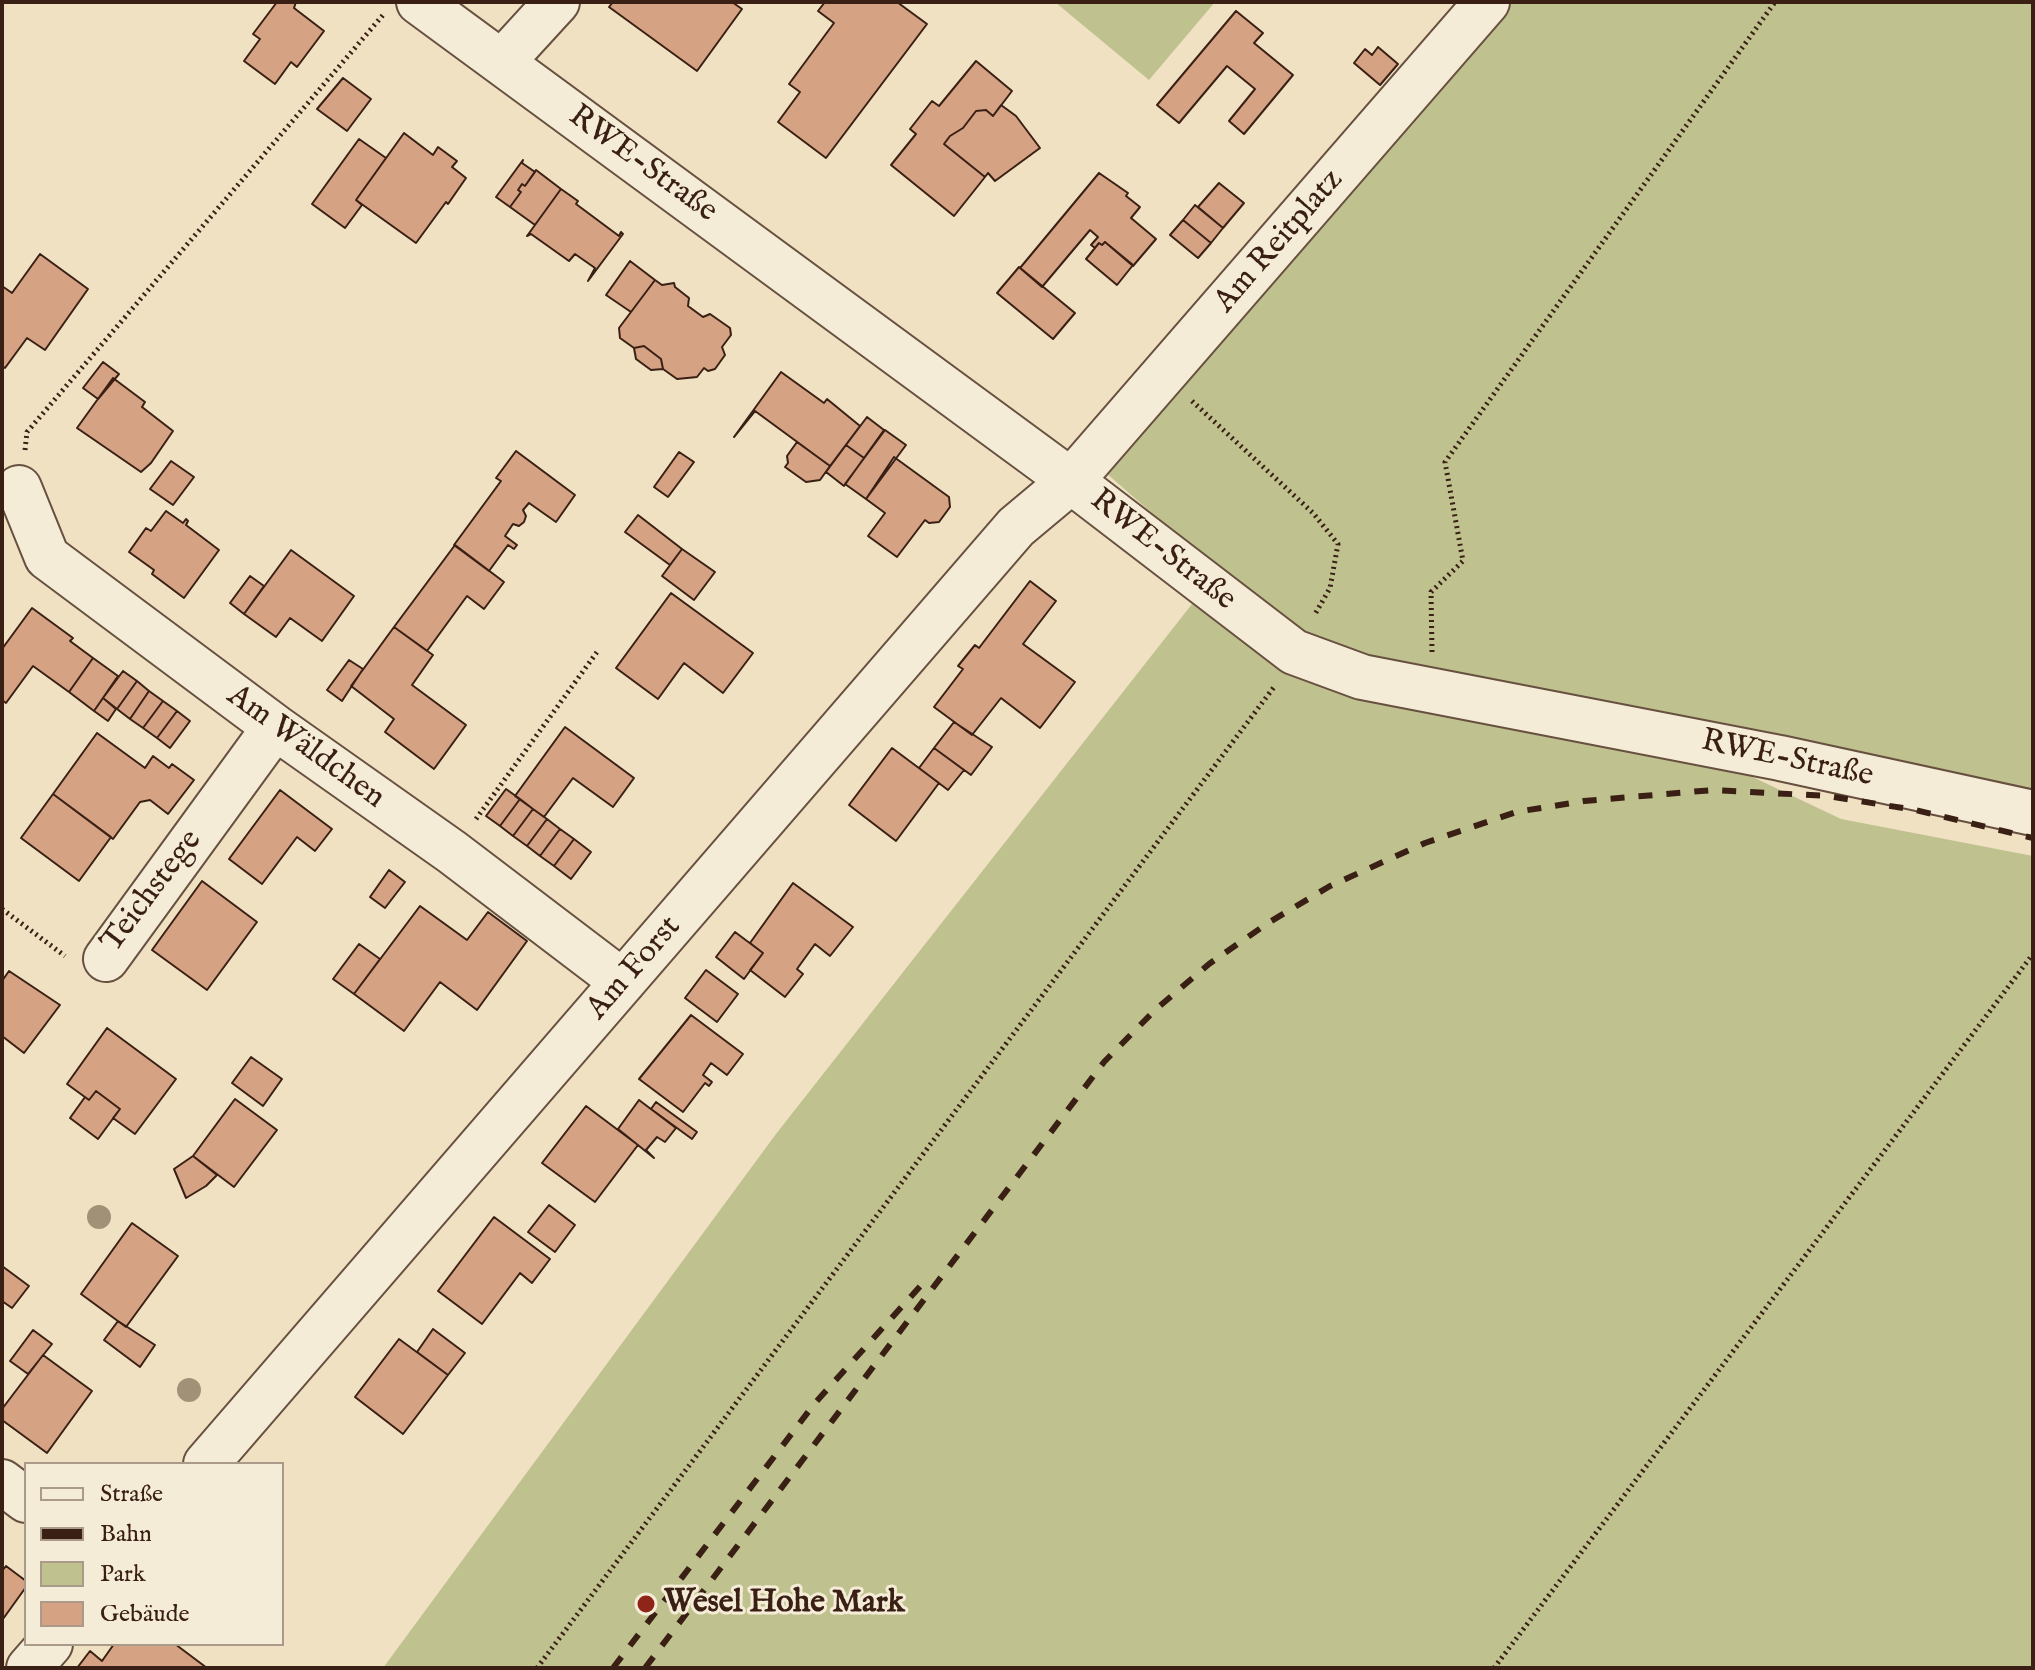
<!DOCTYPE html>
<html>
<head>
<meta charset="utf-8">
<style>
  body { margin:0 }
  #map { position:relative; width:2035px; height:1670px; overflow:hidden; background:#efe1c2; font-family:"IM FELL English",serif }
  canvas { display:block }
  .frame { position:absolute; inset:0; border:4px solid #3a2014; pointer-events:none }
  .legend { position:absolute; left:24px; top:1462px; width:260px; height:184px; box-sizing:border-box; background:#f5ecd7; border:2px solid #aa9a89; margin:0; padding:10px 14px; list-style:none; font-size:24px; color:#3a2014 }
  .legend li { display:flex; align-items:center; gap:16px; height:40px }
  .legend b { width:40px; border:2px solid #aa9a89 }
</style>
</head>
<body>
<div id="map">
<canvas width="2035" height="1670"></canvas>
<div class="frame"></div>
<ul class="legend">
<li><b style="height:10px;background:#f5ecd7"></b>Straße</li>
<li><b style="height:10px;background:#3a2014"></b>Bahn</li>
<li><b style="height:22px;background:#bfc18f"></b>Park</li>
<li><b style="height:22px;background:#d6a284"></b>Gebäude</li>
</ul>
</div>
<script>
const context = document.querySelector('canvas').getContext('2d');
context.lineJoin = 'round';
function fill(path, color) {
  context.fillStyle = color;
  context.fill(path, 'evenodd');
}
function poly(rows) {
  const path = new Path2D();
  for (const r of rows) {
    path.moveTo(r[0], r[1]);
    for (let i = 2; i < r.length; i += 2) path.lineTo(r[i], r[i + 1]);
  }
  return path;
}
function stroke(path, color, width, dash) {
  context.strokeStyle = color;
  context.lineWidth = width;
  context.lineCap = dash ? 'butt' : 'round';
  context.setLineDash(dash || []);
  context.stroke(path);
}
function drawText(font, color, halo, rows, align = 'center') {
  context.font = font + ' "IM FELL English",serif';
  context.lineWidth = 6;
  context.setLineDash([]);
  context.textBaseline = 'middle';
  context.strokeStyle = halo;
  context.fillStyle = color;
  for (const [text, x, y, turn = 0] of rows) {
    context.save();
    context.translate(x, y);
    context.rotate((+turn || 0) * Math.PI / 180);
    context.textAlign = isNaN(turn) ? turn : align;
    if (halo) context.strokeText(text, 0, 0);
    context.fillText(text, 0, 0);
    context.restore();
  }
}
fill(poly([
  [1055,2,1215,2,1149,80],
  [1510,2,2033,2,2033,792,1370,658,1318,642,1218,571,1105,472],
  [1192,604,1276,660,1738,770,1841,819,2033,856,2033,1668,383,1668,776,1134]
]), '#bfc18f');
const building = poly([
  [277,2,296,2,294,8,324,31,297,67,291,62,275,84,244,61,260,39,253,34,277,2],
  [613,2,732,2,742,9,697,71,609,7,613,2],
  [825,2,897,2,927,24,826,158,778,122,800,92,789,84,834,23,818,11,825,2],
  [1236,11,1263,33,1254,43,1293,75,1244,134,1229,121,1255,89,1227,66,1179,123,1157,105,1236,11],
  [1378,47,1398,64,1380,85,1354,63,1365,49,1372,55,1378,47],
  [976,61,1012,91,993,116,986,110,976,111,963,128,950,136,944,144,985,177,954,216,891,165,916,134,910,129,932,101,939,106,976,61],
  [343,78,371,99,347,131,317,109,343,78],
  [1001,105,1016,116,1040,148,995,181,988,173,985,177,944,144,950,136,963,128,976,111,986,110,993,116,1001,105],
  [404,133,433,155,438,147,457,161,452,167,466,178,448,204,446,202,416,243,356,200,404,133],
  [359,139,386,158,356,200,362,205,345,228,312,204,359,139],
  [523,160,522,163,535,172,525,186,522,184,518,190,521,192,510,207,496,197,523,160],
  [536,170,561,189,527,236,535,225,510,207,521,192,518,190,522,184,525,186,536,170],
  [1099,173,1128,193,1126,196,1140,207,1131,218,1156,239,1133,266,1105,242,1102,245,1099,243,1095,248,1091,245,1098,237,1090,230,1042,287,1020,268,1099,173],
  [1219,183,1244,203,1223,228,1198,207,1219,183],
  [561,189,578,201,576,204,619,236,621,232,623,234,588,281,595,268,575,254,569,261,531,234,527,236,561,189],
  [1195,205,1223,228,1211,243,1183,220,1195,205],
  [1183,220,1211,243,1198,258,1170,235,1183,220],
  [1105,242,1133,265,1117,285,1086,259,1099,243,1102,245,1105,242],
  [40,254,88,289,45,350,27,338,5,368,2,366,2,286,12,293,40,254],
  [630,261,655,280,631,312,606,295,630,261],
  [1019,267,1075,313,1053,339,997,293,1019,267],
  [655,280,662,285,674,283,675,287,689,298,688,306,703,317,710,314,730,328,731,335,722,347,725,355,715,369,708,371,704,368,697,377,677,379,663,369,661,359,644,346,634,348,620,338,619,328,655,280],
  [644,346,661,359,663,369,651,370,636,359,634,348,644,346],
  [103,362,119,374,98,399,83,388,103,362],
  [781,372,824,403,827,399,860,426,830,466,755,411,734,437,781,372],
  [113,378,145,402,142,407,173,431,151,463,141,472,77,428,113,378],
  [867,417,884,430,864,458,846,445,867,417],
  [885,430,906,445,866,499,845,484,885,430],
  [797,442,830,466,820,480,806,482,785,467,788,463,787,456,797,442],
  [846,445,864,458,844,486,826,472,846,445],
  [516,451,575,495,556,522,529,503,523,510,526,516,524,522,519,526,513,524,505,536,517,545,514,549,508,545,489,571,454,545,501,481,496,478,516,451],
  [679,452,694,462,668,497,654,487,679,452],
  [894,457,949,497,950,507,939,522,929,523,925,520,897,557,868,536,885,513,866,499,894,457],
  [171,461,194,477,173,505,150,489,171,461],
  [166,511,183,523,186,519,188,521,186,525,219,550,184,598,152,574,154,570,129,552,146,528,151,531,166,511],
  [638,515,682,549,670,565,625,532,638,515],
  [455,545,504,582,484,609,467,596,427,651,394,627,455,545],
  [682,549,715,572,694,600,662,576,682,549],
  [291,550,354,596,322,641,290,618,276,637,244,614,291,550],
  [250,576,264,586,244,614,230,603,250,576],
  [1030,581,1056,601,1023,644,1075,682,1040,728,1001,698,972,735,934,707,963,669,958,666,975,645,979,648,1030,581],
  [671,593,753,653,723,693,684,663,658,699,616,668,671,593],
  [32,608,73,638,70,641,93,658,69,692,33,666,6,703,2,700,2,649,32,608],
  [394,627,433,655,412,685,466,725,434,769,385,732,394,719,351,686,394,627],
  [93,658,118,676,94,711,69,692,93,658],
  [349,660,363,669,342,701,327,690,349,660],
  [123,671,137,681,117,709,103,698,123,671],
  [137,681,149,691,130,719,117,709,137,681],
  [149,691,163,701,143,728,130,719,149,691],
  [103,698,116,709,108,721,94,711,103,698],
  [163,701,177,711,157,738,143,728,163,701],
  [177,711,190,721,170,748,157,738,177,711],
  [954,722,992,747,971,775,934,748,954,722],
  [565,727,634,778,613,807,573,778,544,817,515,796,565,727],
  [97,733,145,768,153,756,169,768,172,764,194,780,168,814,150,800,140,802,113,839,53,794,97,733],
  [892,748,939,783,896,841,849,805,892,748],
  [934,748,964,770,948,790,919,768,934,748],
  [506,789,520,799,500,826,486,816,506,789],
  [280,790,332,829,315,851,297,837,262,884,229,859,280,790],
  [53,794,111,837,79,881,21,838,53,794],
  [520,799,533,809,513,836,500,826,520,799],
  [533,809,547,819,527,846,513,836,533,809],
  [547,819,560,829,540,856,527,846,547,819],
  [560,829,574,839,554,866,540,856,560,829],
  [574,839,591,852,571,879,554,866,574,839],
  [389,870,405,882,385,908,370,897,389,870],
  [202,881,257,922,207,990,152,950,202,881],
  [793,883,853,927,830,956,815,944,797,969,803,974,785,997,750,970,763,953,750,943,793,883],
  [420,906,467,940,488,912,527,941,477,1010,440,982,404,1031,354,994,420,906],
  [735,932,763,953,744,979,716,957,735,932],
  [359,944,380,959,354,994,333,979,359,944],
  [706,970,738,994,717,1022,685,998,706,970],
  [9,971,60,1005,24,1053,2,1036,2,981,9,971],
  [691,1015,743,1054,727,1075,711,1063,703,1075,712,1082,709,1086,705,1083,683,1112,639,1079,691,1015],
  [107,1028,176,1079,135,1134,113,1118,120,1109,96,1091,89,1100,67,1084,107,1028],
  [251,1057,282,1079,263,1106,232,1083,251,1057],
  [96,1091,120,1109,98,1139,70,1118,85,1097,89,1100,96,1091],
  [235,1099,277,1130,234,1187,193,1156,235,1099],
  [639,1100,676,1128,665,1142,657,1137,646,1150,654,1158,618,1129,639,1100],
  [656,1102,697,1132,692,1139,651,1109,656,1102],
  [586,1106,638,1145,595,1202,542,1163,586,1106],
  [193,1156,217,1175,206,1186,186,1198,174,1169,193,1156],
  [549,1205,575,1225,555,1252,528,1232,549,1205],
  [494,1217,550,1259,532,1283,520,1273,482,1324,438,1291,494,1217],
  [132,1223,178,1256,126,1327,81,1294,132,1223],
  [2,1266,29,1286,12,1308,2,1301,2,1266],
  [118,1321,155,1345,140,1367,104,1340,118,1321],
  [433,1329,465,1353,448,1375,417,1352,433,1329],
  [33,1330,52,1344,28,1374,10,1361,33,1330],
  [399,1339,448,1375,403,1434,355,1397,399,1339],
  [43,1355,92,1391,47,1453,2,1420,2,1409,43,1355],
  [6,1566,26,1581,26,1587,3,1619,2,1571,6,1566],
  [114,1644,175,1644,207,1668,77,1668,90,1651,102,1661,114,1644]
]);
fill(building, '#d6a284');
stroke(building, '#3a2014', 2);
const minor = poly([
  [419,2,1071,481,1294,652,1362,677,1780,758,2033,813],
  [502,62,557,2],
  [19,488,47,557,275,727,452,852,623,982],
  [106,959,275,727],
  [206,1464,1016,527,1071,481,1487,2],
  [2,1482,26,1500],
  [29,1668,50,1644]
]);
stroke(minor, '#675040', 48);
stroke(poly([
  [1192,401,1313,513,1338,544,1330,588,1314,616],
  [25,450,27,432,383,15],
  [1432,652,1431,592,1463,561,1445,462,1775,2],
  [476,819,597,652],
  [2,909,65,956],
  [537,1668,1274,687],
  [1494,1668,2033,954]
]), '#3a2014', 5, [2, 4]);
stroke(minor, '#f5ecd7', 44);
stroke(poly([
  [613,1668,815,1403,924,1282],
  [645,1668,1104,1062,1155,1010,1209,964,1268,923,1330,886,1425,843,1516,812,1584,801,1713,790,1828,796,1915,810,2033,838]
]), '#3a2014', 6, [14, 14]);
context.fillStyle = '#a19177';
for (const [x, y] of [
  [99,1217],
  [189,1390]
]) {
  context.beginPath();
  context.arc(x, y, 12, 0, 2 * Math.PI);
  context.fill();
}
for (const [x, y, r, color] of [
  [646,1604,10,"#8f2418"]
]) {
  const dot = new Path2D();
  dot.arc(x, y, r, 0, 2 * Math.PI);
  context.fillStyle = color;
  context.fill(dot);
  stroke(dot, '#f5ecd7', 3);
}
drawText('32px', '#3a2014', '#f5ecd7', [
  ["RWE-Straße",642,165,36],
  ["Am Reitplatz",1280,242,-49],
  ["RWE-Straße",1162,551,38],
  ["Am Wäldchen",305,748,36],
  ["RWE-Straße",1787,760,12],
  ["Teichstege",153,892,-53],
  ["Am Forst",635,969,-49]
]);
drawText('bold 32px', '#3a2014', '#f5ecd7', [
  ["Wesel Hohe Mark",664,1604]
], 'left');
</script>
</body>
</html>
